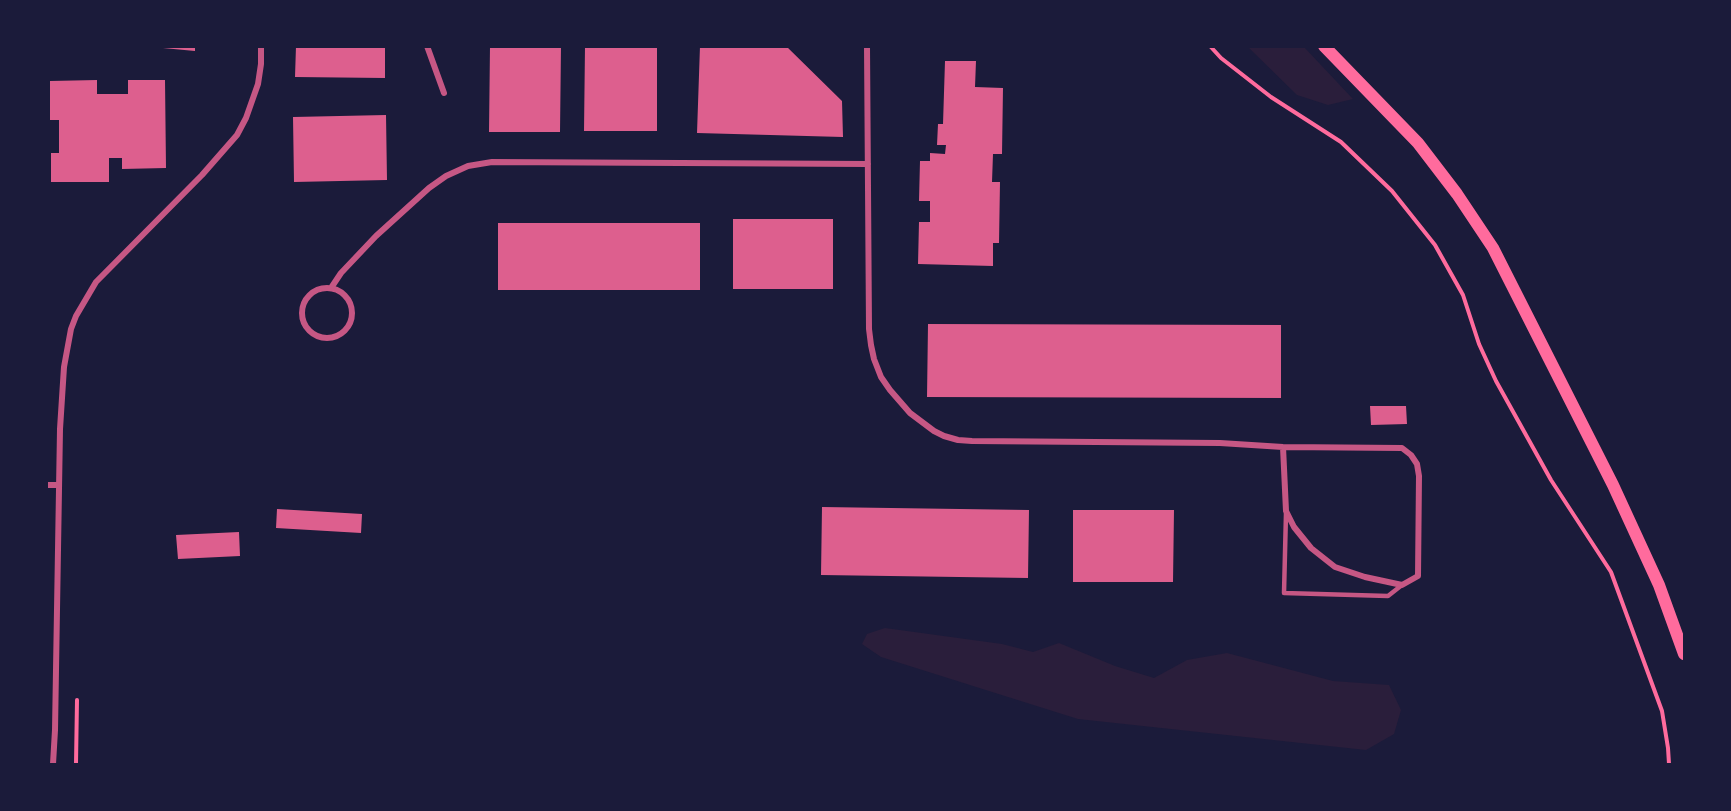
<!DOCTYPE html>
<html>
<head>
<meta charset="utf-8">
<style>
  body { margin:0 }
  #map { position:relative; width:1731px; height:811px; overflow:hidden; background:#1b1b3a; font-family:Bitter,serif }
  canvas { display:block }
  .frame { position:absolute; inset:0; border:48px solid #1b1b3a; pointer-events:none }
</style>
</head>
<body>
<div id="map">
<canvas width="1731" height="811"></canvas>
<div class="frame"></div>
</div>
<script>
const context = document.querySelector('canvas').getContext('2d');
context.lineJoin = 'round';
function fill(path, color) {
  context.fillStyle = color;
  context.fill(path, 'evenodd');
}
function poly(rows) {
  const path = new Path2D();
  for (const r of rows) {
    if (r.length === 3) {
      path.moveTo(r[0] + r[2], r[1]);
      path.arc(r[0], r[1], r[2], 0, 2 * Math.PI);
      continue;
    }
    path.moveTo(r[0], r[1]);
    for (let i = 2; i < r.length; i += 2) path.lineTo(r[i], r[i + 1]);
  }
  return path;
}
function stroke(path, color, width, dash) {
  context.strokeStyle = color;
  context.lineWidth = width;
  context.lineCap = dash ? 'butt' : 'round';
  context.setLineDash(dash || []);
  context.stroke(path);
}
fill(poly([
  [1248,47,1304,47,1353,99,1328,105,1297,95],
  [885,628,1002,644,1033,652,1059,643,1115,666,1154,678,1187,660,1227,653,1333,681,1389,685,1401,710,1394,734,1366,750,1078,719,881,657,862,644,867,634]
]), '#2a1e3b');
fill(poly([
  [163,46,195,46,195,51,163,48],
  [296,46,385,46,385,78,295,77],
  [490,46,561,46,560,132,489,132],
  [585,46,657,46,657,131,584,131],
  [700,46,786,46,842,101,843,137,697,133],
  [945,61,976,61,975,87,1003,88,1002,154,993,154,992,182,1000,182,999,243,993,243,993,266,918,264,919,222,930,222,930,201,919,201,920,161,930,161,930,153,945,154,946,145,937,145,938,124,943,124],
  [97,80,97,94,128,94,128,80,165,80,166,168,122,169,122,158,109,158,109,182,51,182,51,153,59,153,59,120,50,120,50,81],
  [386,115,387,180,294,182,293,117],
  [733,219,833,219,833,289,733,289],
  [498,223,700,223,700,290,498,290],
  [928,324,1281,325,1281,398,927,397],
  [1370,406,1406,406,1407,424,1371,425],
  [822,507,1029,510,1028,578,821,575],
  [277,509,362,514,361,533,276,528],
  [1073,510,1174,510,1173,582,1073,582],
  [239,532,240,556,178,559,176,535]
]), '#dd5f8e');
stroke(poly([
  [1210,46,1221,58,1271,97,1341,142,1392,191,1435,245,1463,295,1479,344,1496,381,1551,480,1611,572,1662,711,1668,748,1669,764],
  [76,764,77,700]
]), '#ff6b9d', 4);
stroke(poly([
  [1286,513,1284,593,1388,596,1402,585]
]), '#c65784', 4.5);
stroke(poly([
  [427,46,444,93],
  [867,46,869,329,871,345,874,359,881,377,890,390,910,413,934,431,944,436,958,440,972,441,1220,443,1283,447,1402,448,1411,455,1417,464,1419,476,1418,576,1402,585,1365,577,1335,567,1311,548,1294,527,1286,511,1283,447],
  [327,313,25],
  [331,288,341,273,376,236,429,188,446,176,468,166,492,162,868,164],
  [46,485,59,485],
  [53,764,55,730,60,429,64,367,71,329,76,316,96,282,202,175,237,135,246,118,258,84,261,64,261,46]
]), '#c65784', 6);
stroke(poly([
  [1324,46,1418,143,1457,194,1493,248,1613,485,1659,585,1684,654]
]), '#ff6b9d', 12);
</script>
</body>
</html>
